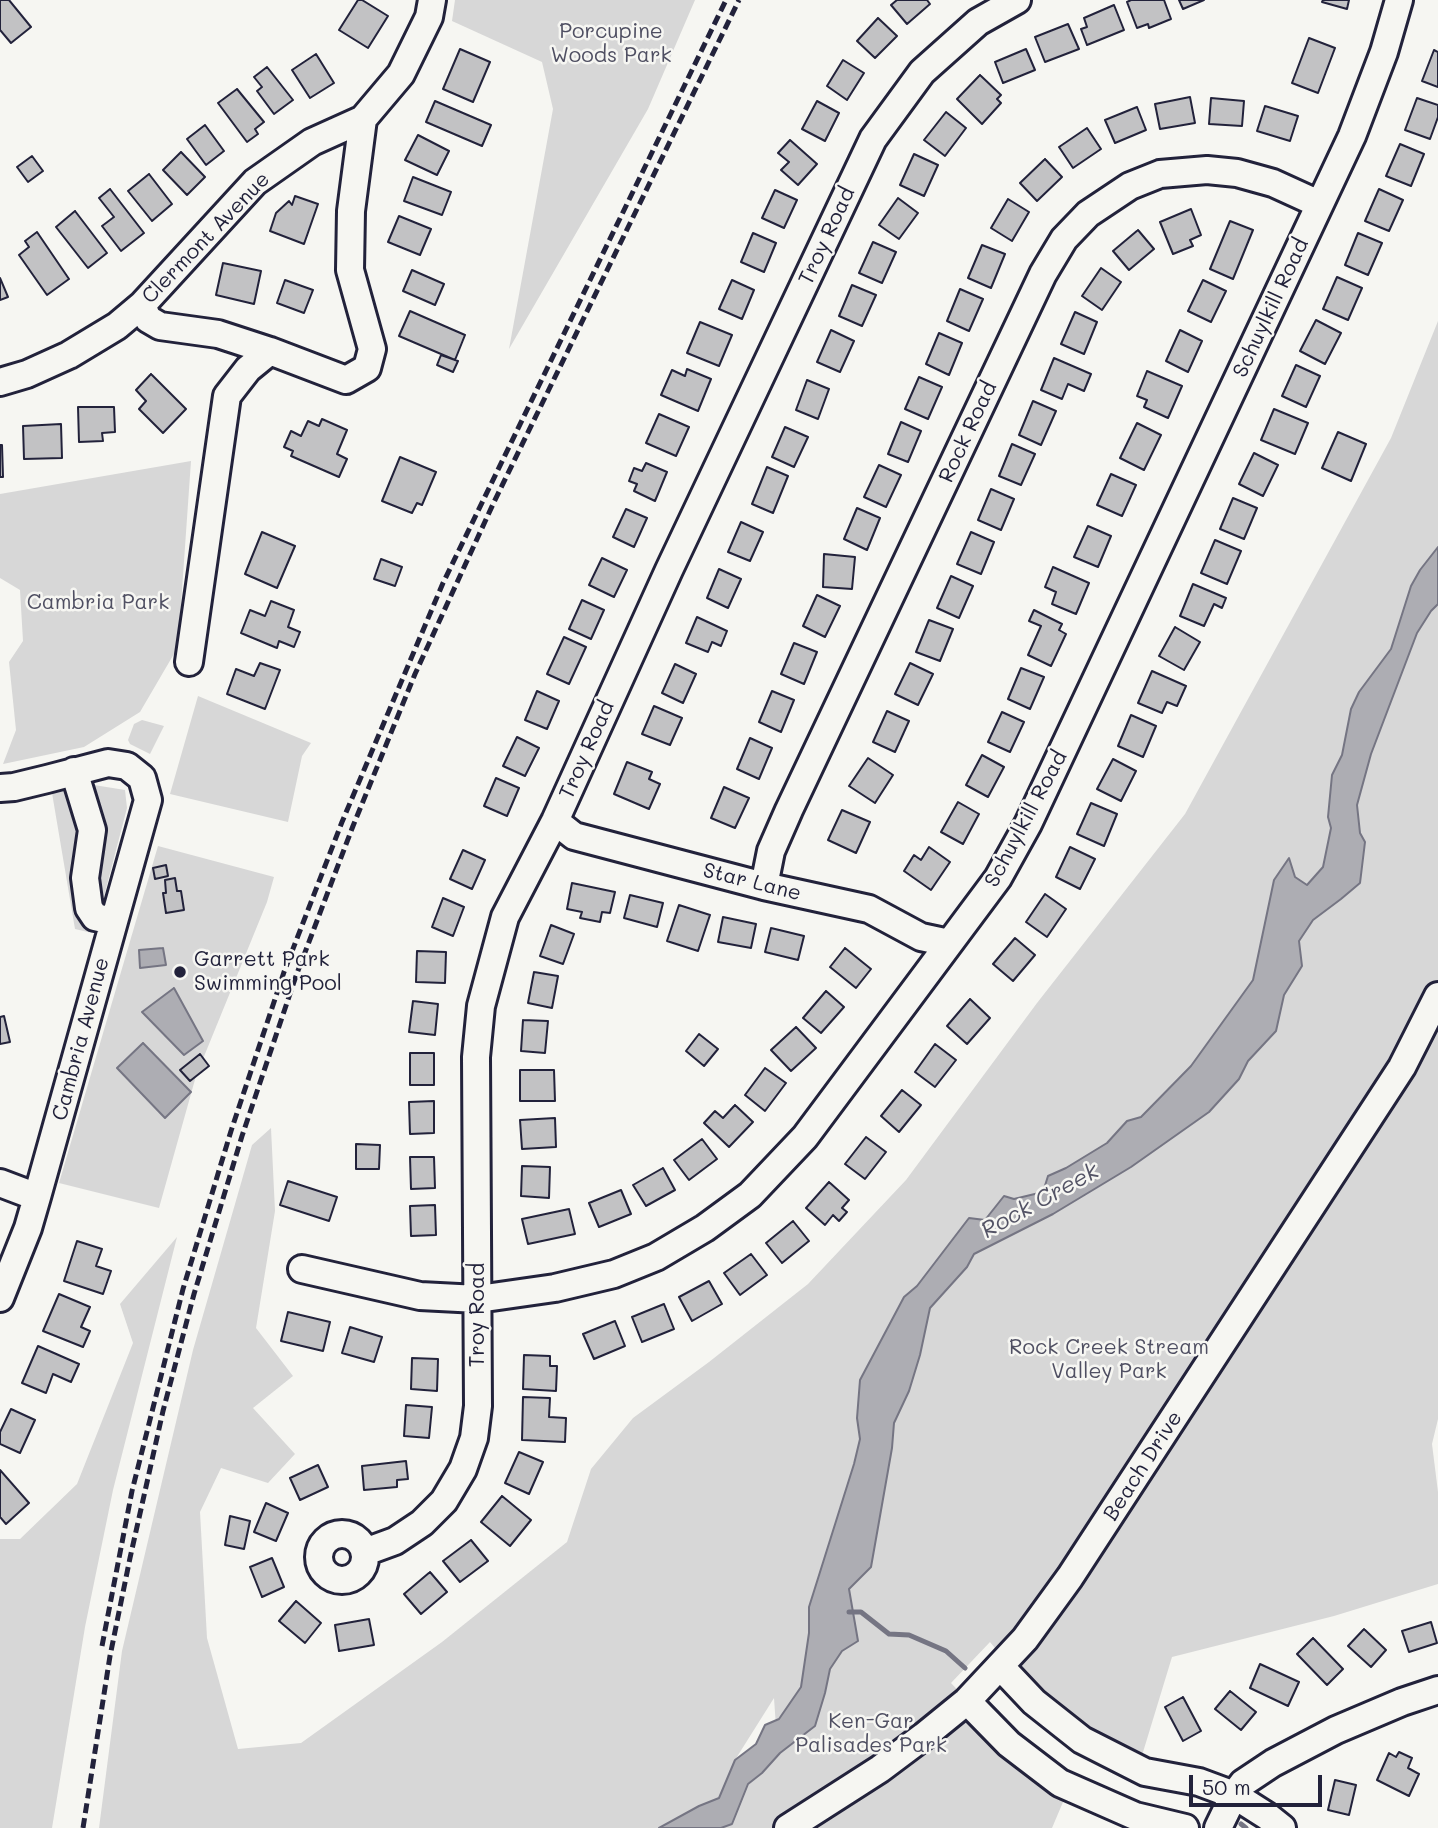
<!DOCTYPE html>
<html>
<head>
<meta charset="utf-8">
<style>
  body { margin:0 }
  #map { position:relative; width:1438px; height:1828px; overflow:hidden; background:#f6f6f2; font-family:Mali,sans-serif }
  canvas { display:block }
  .scale { position:absolute; left:1189px; top:1775px; width:133px; height:32px; box-sizing:border-box; border:4px solid #22223b; border-top:0; padding-left:9px; font-size:21px; line-height:24px; white-space:nowrap; color:#22223b; -webkit-text-stroke:5px #f6f6f2; paint-order:stroke }
</style>
</head>
<body>
<div id="map">
<canvas width="1438" height="1828"></canvas>
<div class="scale">50 m</div>
</div>
<script>
const context = document.querySelector('canvas').getContext('2d');
context.lineJoin = 'round';
function fill(path, color) {
  context.fillStyle = color;
  context.fill(path, 'evenodd');
}
function poly(rows) {
  const path = new Path2D();
  for (const r of rows) {
    if (r.length === 3) {
      path.moveTo(r[0] + r[2], r[1]);
      path.arc(r[0], r[1], r[2], 0, 2 * Math.PI);
      continue;
    }
    path.moveTo(r[0], r[1]);
    for (let i = 2; i < r.length; i += 2) path.lineTo(r[i], r[i + 1]);
  }
  return path;
}
function stroke(path, color, width, dash) {
  context.strokeStyle = color;
  context.lineWidth = width;
  context.lineCap = dash ? 'butt' : 'round';
  context.setLineDash(dash || []);
  context.stroke(path);
}
function drawText(font, color, halo, rows, align = 'center') {
  context.font = font + ' Mali,sans-serif';
  context.lineWidth = 5;
  context.setLineDash([]);
  context.textBaseline = 'middle';
  context.strokeStyle = halo;
  context.fillStyle = color;
  for (const [text, x, y, turn = 0] of rows) {
    context.save();
    context.translate(x, y);
    context.rotate((+turn || 0) * Math.PI / 180);
    context.textAlign = isNaN(turn) ? turn : align;
    if (halo) context.strokeText(text, 0, 0);
    context.fillText(text, 0, 0);
    context.restore();
  }
}
fill(poly([
  [455,0,695,0,648,109,509,349,553,109,542,62,452,21],
  [1438,321,1438,1419,1432,1444,1438,1492,1438,1584,1334,1616,1172,1657,1140,1762,1077,1728,999,1653,990,1642,951,1683,994,1729,1066,1795,1052,1828,682,1828,748,1784,778,1756,774,1698,735,1760,719,1798,699,1806,659,1828,99,1828,122,1651,193,1350,252,1145,271,1128,275,1211,256,1328,293,1376,253,1408,295,1454,268,1483,221,1468,200,1512,207,1638,238,1749,301,1743,442,1642,567,1542,591,1469,633,1418,709,1362,808,1284,906,1180,1037,1003,1185,814,1391,438],
  [191,461,178,647,140,712,84,747,3,764,16,730,9,662,23,641,20,590,0,578,0,494],
  [198,696,311,743,302,756,288,822,170,794],
  [142,720,164,726,150,754,130,744,128,740,134,724],
  [94,785,125,790,127,808,96,927,92,933,75,929,52,793],
  [158,846,274,877,267,902,196,1076,159,1208,59,1183],
  [177,1237,113,1490,85,1627,52,1828,0,1828,0,1539,20,1539,77,1484,133,1343,120,1304]
]), '#d7d7d7');
const water = poly([
  [1438,547,1438,604,1431,611,1417,633,1371,754,1357,805,1360,833,1365,842,1360,883,1341,899,1313,920,1299,941,1302,966,1284,995,1276,1031,1248,1061,1239,1079,1209,1112,1131,1167,1053,1214,974,1254,967,1267,930,1308,920,1355,909,1391,894,1423,892,1448,871,1567,849,1589,858,1641,842,1651,830,1669,825,1693,815,1726,780,1753,762,1773,748,1784,732,1824,721,1828,659,1828,699,1806,719,1798,735,1760,756,1744,765,1725,779,1719,801,1687,809,1633,809,1607,854,1464,860,1439,857,1418,860,1380,904,1297,917,1286,969,1218,985,1220,1004,1196,1014,1199,1043,1192,1048,1176,1066,1168,1107,1143,1127,1121,1141,1117,1191,1066,1253,980,1274,880,1289,858,1295,877,1307,885,1323,867,1331,828,1328,817,1332,775,1342,755,1351,709,1359,692,1391,649,1411,586,1420,570,1438,547],
  [163,948,166,965,140,968,139,950,163,948],
  [174,988,203,1041,184,1055,142,1012,174,988],
  [143,1043,191,1092,165,1118,117,1068,143,1043]
]);
fill(water, '#adadb3');
stroke(water, '#757583', 2);
stroke(poly([
  [849,1612,861,1612,889,1634,909,1635,946,1651,965,1668],
  [1241,1824,1246,1828]
]), '#757583', 5);
const building = poly([
  [0,0,9,0,31,27,11,43,0,30,0,0],
  [358,0,362,0,388,16,368,48,339,30,358,0],
  [897,0,927,0,930,4,907,24,891,5,897,0],
  [1131,0,1164,0,1171,19,1149,28,1148,24,1137,28,1127,2,1131,0],
  [1179,0,1204,0,1183,9,1179,0],
  [1323,0,1349,0,1347,9,1322,2,1323,0],
  [1114,5,1124,30,1087,45,1081,29,1087,27,1084,18,1114,5],
  [878,18,897,36,875,58,857,41,878,18],
  [1068,24,1079,49,1045,62,1035,37,1068,24],
  [1309,38,1335,48,1318,93,1292,83,1309,38],
  [460,49,490,62,473,102,443,89,460,49],
  [1026,49,1035,70,1003,83,995,62,1026,49],
  [1434,50,1438,52,1438,87,1422,81,1434,50],
  [316,54,334,83,310,98,292,70,316,54],
  [843,60,864,73,847,100,827,86,843,60],
  [267,67,293,100,274,114,257,91,262,87,254,77,267,67],
  [980,75,1001,95,997,99,1001,103,982,124,957,99,980,75],
  [237,89,264,122,255,129,258,134,247,142,218,103,237,89],
  [1190,97,1195,123,1160,129,1155,104,1190,97],
  [1211,98,1244,101,1242,126,1209,124,1211,98],
  [1417,98,1438,105,1438,117,1430,139,1405,130,1417,98],
  [435,101,491,125,482,146,426,122,435,101],
  [817,101,839,113,825,141,802,129,817,101],
  [1265,106,1298,116,1290,141,1257,131,1265,106],
  [1137,107,1146,130,1115,143,1105,120,1137,107],
  [946,112,966,128,945,156,924,140,946,112],
  [205,125,224,151,206,165,187,139,205,125],
  [1087,128,1101,149,1073,168,1059,147,1087,128],
  [418,135,449,151,437,175,405,160,418,135],
  [790,140,817,164,798,185,781,170,789,162,778,153,790,140],
  [1400,144,1424,154,1411,186,1386,176,1400,144],
  [181,152,205,177,187,195,163,170,181,152],
  [914,154,938,165,924,196,900,185,914,154],
  [32,156,43,171,28,182,17,167,32,156],
  [1045,159,1062,177,1037,201,1020,183,1045,159],
  [149,174,172,204,152,221,128,191,149,174],
  [413,177,451,192,442,215,404,201,413,177],
  [110,189,144,233,121,251,102,226,114,217,99,198,110,189],
  [1379,189,1403,200,1389,231,1365,221,1379,189],
  [775,190,797,200,784,228,762,218,775,190],
  [295,196,318,204,304,244,270,231,276,213,289,201,292,205,295,196],
  [898,198,918,213,899,239,879,225,898,198],
  [1008,199,1029,212,1012,241,991,228,1008,199],
  [1191,209,1201,235,1190,240,1193,246,1173,254,1160,222,1191,209],
  [75,211,107,253,88,268,56,227,75,211],
  [399,216,431,229,420,255,388,242,399,216],
  [1230,221,1253,230,1233,279,1210,269,1230,221],
  [1138,230,1154,249,1129,270,1113,251,1138,230],
  [37,232,69,279,47,295,19,255,29,247,25,241,37,232],
  [753,233,776,243,764,272,741,262,753,233],
  [1358,233,1382,243,1368,275,1345,265,1358,233],
  [873,242,896,252,882,283,859,273,873,242],
  [982,245,1005,254,991,288,968,278,982,245],
  [223,263,261,271,254,304,216,295,223,263],
  [1101,268,1121,282,1102,310,1082,296,1101,268],
  [412,270,444,284,435,305,403,291,412,270],
  [1337,277,1362,288,1348,320,1323,309,1337,277],
  [0,278,8,297,0,300,0,278],
  [285,280,313,290,304,313,277,303,285,280],
  [732,280,754,290,742,319,719,309,732,280],
  [1203,280,1226,291,1211,322,1188,311,1203,280],
  [852,285,876,295,862,326,839,316,852,285],
  [960,289,983,299,969,331,947,321,960,289],
  [410,311,465,335,455,360,399,336,410,311],
  [1075,312,1097,322,1084,354,1061,344,1075,312],
  [1316,320,1341,333,1325,364,1300,351,1316,320],
  [700,322,732,335,719,366,687,353,700,322],
  [831,330,854,341,840,372,817,362,831,330],
  [1180,330,1202,341,1188,372,1166,361,1180,330],
  [939,333,962,343,949,375,926,364,939,333],
  [441,355,458,361,453,372,437,365,441,355],
  [1054,358,1091,374,1084,391,1068,384,1062,399,1041,390,1054,358],
  [1296,365,1320,376,1306,407,1282,396,1296,365],
  [687,369,711,379,698,411,661,395,672,370,685,376,687,369],
  [1147,371,1182,386,1168,418,1144,407,1147,400,1137,396,1147,371],
  [151,374,186,409,163,433,139,409,146,401,136,390,151,374],
  [919,377,942,387,928,419,905,409,919,377],
  [807,380,829,389,818,419,796,410,807,380],
  [1033,401,1056,411,1041,445,1019,435,1033,401],
  [78,407,114,407,115,432,102,433,103,441,79,442,78,407],
  [1274,409,1308,423,1295,454,1261,440,1274,409],
  [659,414,689,427,676,456,646,443,659,414],
  [322,419,347,430,337,454,347,459,339,477,291,456,293,451,284,447,291,431,301,436,308,421,319,426,322,419],
  [901,422,921,431,908,462,888,454,901,422],
  [1137,423,1161,435,1144,470,1120,458,1137,423],
  [61,424,62,458,24,459,23,426,61,424],
  [785,427,808,437,794,467,772,457,785,427],
  [1338,432,1366,444,1351,481,1322,468,1338,432],
  [1012,444,1035,454,1021,485,999,476,1012,444],
  [0,445,2,445,3,477,0,477,0,445],
  [1254,453,1278,465,1263,496,1239,484,1254,453],
  [400,457,436,472,422,505,417,503,412,513,382,501,400,457],
  [646,463,667,472,655,501,634,491,637,484,629,481,634,468,642,471,646,463],
  [879,465,901,475,886,507,864,497,879,465],
  [767,467,788,476,773,513,752,504,767,467],
  [1111,474,1136,485,1122,516,1097,505,1111,474],
  [991,489,1014,499,1001,530,978,520,991,489],
  [1233,498,1257,508,1244,539,1220,529,1233,498],
  [857,508,880,518,867,550,844,539,857,508],
  [626,509,647,518,634,547,613,537,626,509],
  [741,522,763,532,750,561,728,552,741,522],
  [1088,526,1111,536,1098,567,1074,557,1088,526],
  [262,532,295,546,277,588,245,574,262,532],
  [971,532,994,542,981,574,957,564,971,532],
  [1215,540,1241,551,1227,584,1201,573,1215,540],
  [824,554,855,557,852,589,823,587,824,554],
  [602,558,627,570,614,597,589,585,602,558],
  [381,559,402,567,395,586,374,579,381,559],
  [1053,567,1089,583,1076,614,1052,604,1056,592,1045,587,1053,567],
  [719,569,741,579,728,608,707,598,719,569],
  [951,576,973,586,959,618,937,608,951,576],
  [1193,584,1226,598,1222,608,1214,604,1204,626,1180,616,1193,584],
  [817,595,840,606,825,637,803,626,817,595],
  [582,600,604,610,591,639,569,629,582,600],
  [271,601,294,610,288,627,300,632,294,647,279,641,277,648,241,633,250,610,265,616,271,601],
  [1034,610,1062,624,1059,630,1066,634,1051,666,1028,655,1041,626,1029,621,1034,610],
  [697,617,727,631,721,646,712,642,708,652,686,643,697,617],
  [929,620,953,629,940,661,916,652,929,620],
  [1175,627,1200,642,1184,670,1159,656,1175,627],
  [564,637,586,647,569,684,547,674,564,637],
  [794,643,817,652,804,684,781,674,794,643],
  [260,663,280,670,265,709,227,694,236,669,254,676,260,663],
  [910,663,933,674,918,705,895,694,910,663],
  [675,664,696,674,683,703,662,693,675,664],
  [1021,668,1044,677,1030,709,1008,699,1021,668],
  [1152,671,1186,686,1177,706,1167,702,1162,713,1138,703,1152,671],
  [537,691,559,701,547,729,525,720,537,691],
  [772,691,794,700,781,732,759,722,772,691],
  [654,706,682,718,670,745,642,734,654,706],
  [887,711,909,721,895,752,873,742,887,711],
  [1002,712,1024,722,1010,752,988,742,1002,712],
  [1131,715,1156,726,1143,757,1118,746,1131,715],
  [517,737,539,748,525,776,503,766,517,737],
  [750,738,772,748,759,779,737,769,750,738],
  [982,755,1004,767,988,797,966,785,982,755],
  [868,758,893,775,875,803,849,786,868,758],
  [1113,759,1136,771,1121,801,1097,789,1113,759],
  [627,762,652,772,649,779,660,784,649,809,614,794,627,762],
  [496,778,519,788,507,816,484,806,496,778],
  [724,787,749,798,735,828,711,818,724,787],
  [958,802,979,814,963,844,941,832,958,802],
  [1091,803,1117,814,1104,846,1077,834,1091,803],
  [842,810,870,822,856,853,828,840,842,810],
  [929,847,950,862,931,890,904,871,914,855,921,860,929,847],
  [1070,847,1095,859,1080,889,1056,877,1070,847],
  [463,850,485,860,472,889,450,879,463,850],
  [166,865,168,876,155,879,153,868,166,865],
  [175,878,177,891,181,891,184,910,166,913,163,893,166,893,165,880,175,878],
  [572,883,615,892,610,913,602,912,600,922,580,918,582,912,567,909,572,883],
  [1045,894,1066,909,1047,937,1026,922,1045,894],
  [630,895,663,903,657,927,624,918,630,895],
  [443,898,464,907,453,936,432,927,443,898],
  [679,905,710,915,698,951,667,941,679,905],
  [723,917,756,924,751,948,718,942,723,917],
  [551,925,574,934,563,964,540,956,551,925],
  [771,928,804,936,798,960,765,952,771,928],
  [1015,938,1035,955,1013,981,993,964,1015,938],
  [845,948,871,969,856,988,830,967,845,948],
  [417,951,446,952,445,983,416,982,417,951],
  [534,972,558,976,552,1008,528,1003,534,972],
  [826,991,844,1007,821,1033,803,1018,826,991],
  [970,999,990,1018,967,1044,947,1026,970,999],
  [413,1001,438,1004,435,1035,409,1032,413,1001],
  [4,1016,10,1042,0,1044,0,1017,4,1016],
  [523,1020,548,1021,545,1053,521,1051,523,1020],
  [796,1027,816,1048,791,1071,771,1050,796,1027],
  [699,1034,718,1049,704,1066,686,1051,699,1034],
  [935,1044,956,1060,935,1087,915,1072,935,1044],
  [410,1053,434,1053,434,1085,410,1085,410,1053],
  [200,1054,209,1066,190,1081,180,1070,200,1054],
  [765,1068,786,1083,765,1111,745,1095,765,1068],
  [520,1070,554,1070,555,1101,520,1101,520,1070],
  [902,1090,921,1105,899,1132,881,1116,902,1090],
  [434,1101,434,1133,410,1134,409,1102,434,1101],
  [735,1105,753,1122,729,1147,704,1123,715,1111,723,1118,735,1105],
  [555,1118,556,1147,522,1149,520,1120,555,1118],
  [866,1137,886,1152,865,1179,845,1164,866,1137],
  [702,1139,717,1159,689,1180,674,1160,702,1139],
  [356,1144,380,1145,379,1169,356,1169,356,1144],
  [410,1157,434,1157,435,1188,411,1189,410,1157],
  [522,1166,550,1167,549,1198,521,1196,522,1166],
  [663,1168,675,1190,646,1206,633,1185,663,1168],
  [288,1181,337,1197,329,1221,280,1205,288,1181],
  [829,1182,849,1200,842,1208,847,1212,839,1221,833,1215,825,1225,806,1208,829,1182],
  [621,1190,631,1214,599,1227,589,1203,621,1190],
  [435,1205,436,1235,411,1236,410,1206,435,1205],
  [569,1209,575,1234,528,1244,522,1219,569,1209],
  [793,1221,809,1241,782,1263,766,1243,793,1221],
  [77,1241,102,1249,96,1266,111,1271,103,1294,64,1281,77,1241],
  [751,1254,767,1275,740,1295,724,1273,751,1254],
  [709,1281,722,1304,692,1321,679,1297,709,1281],
  [59,1294,90,1307,81,1327,90,1331,83,1347,43,1331,59,1294],
  [664,1304,674,1329,642,1342,632,1317,664,1304],
  [288,1312,330,1322,323,1351,281,1341,288,1312],
  [615,1321,625,1346,594,1359,583,1334,615,1321],
  [350,1327,382,1337,374,1362,342,1353,350,1327],
  [38,1346,79,1364,71,1382,53,1374,46,1393,22,1383,38,1346],
  [524,1355,550,1356,550,1366,557,1366,556,1391,523,1389,524,1355],
  [412,1358,438,1359,437,1391,411,1389,412,1358],
  [523,1397,550,1398,549,1417,566,1418,565,1442,522,1440,523,1397],
  [406,1405,432,1407,429,1438,404,1436,406,1405],
  [11,1409,35,1420,20,1453,0,1444,0,1432,11,1409],
  [519,1452,543,1462,529,1494,505,1483,519,1452],
  [406,1461,408,1479,397,1480,397,1487,364,1490,362,1466,406,1461],
  [318,1465,328,1487,300,1500,290,1478,318,1465],
  [0,1470,29,1503,6,1524,0,1517,0,1470],
  [502,1496,531,1520,510,1546,481,1522,502,1496],
  [266,1503,288,1513,276,1541,254,1532,266,1503],
  [230,1516,250,1521,244,1549,225,1545,230,1516],
  [471,1540,488,1561,460,1582,443,1561,471,1540],
  [272,1558,284,1587,262,1597,250,1567,272,1558],
  [430,1572,447,1592,421,1614,404,1594,430,1572],
  [296,1601,321,1623,305,1643,279,1621,296,1601],
  [369,1619,374,1645,339,1651,335,1625,369,1619],
  [1431,1622,1437,1643,1409,1652,1402,1631,1431,1622],
  [1364,1629,1386,1650,1371,1667,1348,1646,1364,1629],
  [1313,1638,1343,1669,1327,1685,1297,1654,1313,1638],
  [1260,1664,1299,1682,1288,1706,1250,1688,1260,1664],
  [1230,1691,1256,1712,1241,1730,1215,1709,1230,1691],
  [1183,1697,1201,1731,1183,1741,1165,1707,1183,1697],
  [1399,1752,1412,1758,1408,1768,1419,1774,1409,1796,1377,1780,1389,1753,1396,1757,1399,1752],
  [1335,1780,1356,1785,1349,1815,1328,1810,1335,1780]
]);
fill(building, '#c2c2c4');
stroke(building, '#22223b', 2);
const minor = poly([
  [142,305,148,319,160,326,218,334,270,351,346,380,367,368,372,349,350,270,351,211,363,119],
  [0,382,27,374,69,355,117,326,142,305,255,182,312,142,363,119,401,74,429,17,432,0],
  [189,662,227,396,248,369,270,351],
  [74,771,92,830,85,878,89,908,95,917,113,921],
  [0,788,14,787,47,779,108,763,127,766,142,778,148,800,37,1197,28,1228,0,1298],
  [555,821,574,836,764,886,869,909,921,937,949,943],
  [764,886,771,851,789,810,1043,274,1064,239,1088,214,1130,186,1160,174,1207,170,1237,173,1273,183,1319,204],
  [0,1183,37,1197],
  [302,1269,420,1296,478,1299,555,1288,614,1274,656,1257,705,1228,750,1195,805,1137,998,878,1028,824,1352,136,1384,52,1399,0],
  [342,1557,23],
  [365,1552,395,1541,422,1523,444,1501,463,1469,474,1438,478,1406,476,1057,481,1006,505,917,555,821,669,570,873,139,922,72,978,22,1017,0],
  [1000,1666,1034,1702,1082,1740,1145,1772,1199,1782,1234,1795,1267,1816,1282,1828],
  [967,1701,1009,1744,1060,1783,1135,1816,1185,1828],
  [788,1828,880,1769,924,1736,967,1701,1025,1639,1070,1577,1402,1067,1438,996],
  [1218,1828,1234,1795,1243,1783,1273,1763,1336,1730,1402,1702,1438,1690]
]);
stroke(minor, '#22223b', 32);
stroke(minor, '#f6f6f2', 26);
stroke(poly([
  [102,1646,132,1491,183,1289,231,1131,284,972,342,822,443,583,726,0],
  [83,1828,110,1656,130,1558,163,1411,194,1294,242,1136,296,976,353,826,415,674,494,502,739,0]
]), '#22223b', 5, [10, 5]);
for (const [x, y, r, color] of [
  [180,972,7,"#22223b"]
]) {
  const dot = new Path2D();
  dot.arc(x, y, r, 0, 2 * Math.PI);
  context.fillStyle = color;
  context.fill(dot);
  stroke(dot, '#f6f6f2', 2.5);
}
drawText('21px', '#4f4f62', '#f6f6f2', [
  ["Porcupine",611,32],
  ["Woods Park",611,56],
  ["Cambria Park",98,603],
  ["Rock Creek Stream",1109,1348],
  ["Valley Park",1109,1372],
  ["Ken-Gar",871,1722],
  ["Palisades Park",871,1746]
]);
drawText('21px', '#22223b', '#f6f6f2', [
  ["Troy Road",827,236,-65],
  ["Clermont Avenue",206,238,-46],
  ["Schuylkill Road",1271,308,-65],
  ["Rock Road",968,432,-65],
  ["Troy Road",587,750,-66],
  ["Schuylkill Road",1026,819,-62],
  ["Star Lane",752,882,14],
  ["Cambria Avenue",81,1039,-75],
  ["Troy Road",478,1315,-90],
  ["Beach Drive",1143,1466,-57]
]);
drawText('21px', '#22223b', '#f6f6f2', [
  ["Garrett Park",194,960],
  ["Swimming Pool",194,984]
], 'left');
drawText('italic 23px', '#535365', '#f6f6f2', [
  ["Rock Creek",1040,1201,-29]
]);
</script>
</body>
</html>
